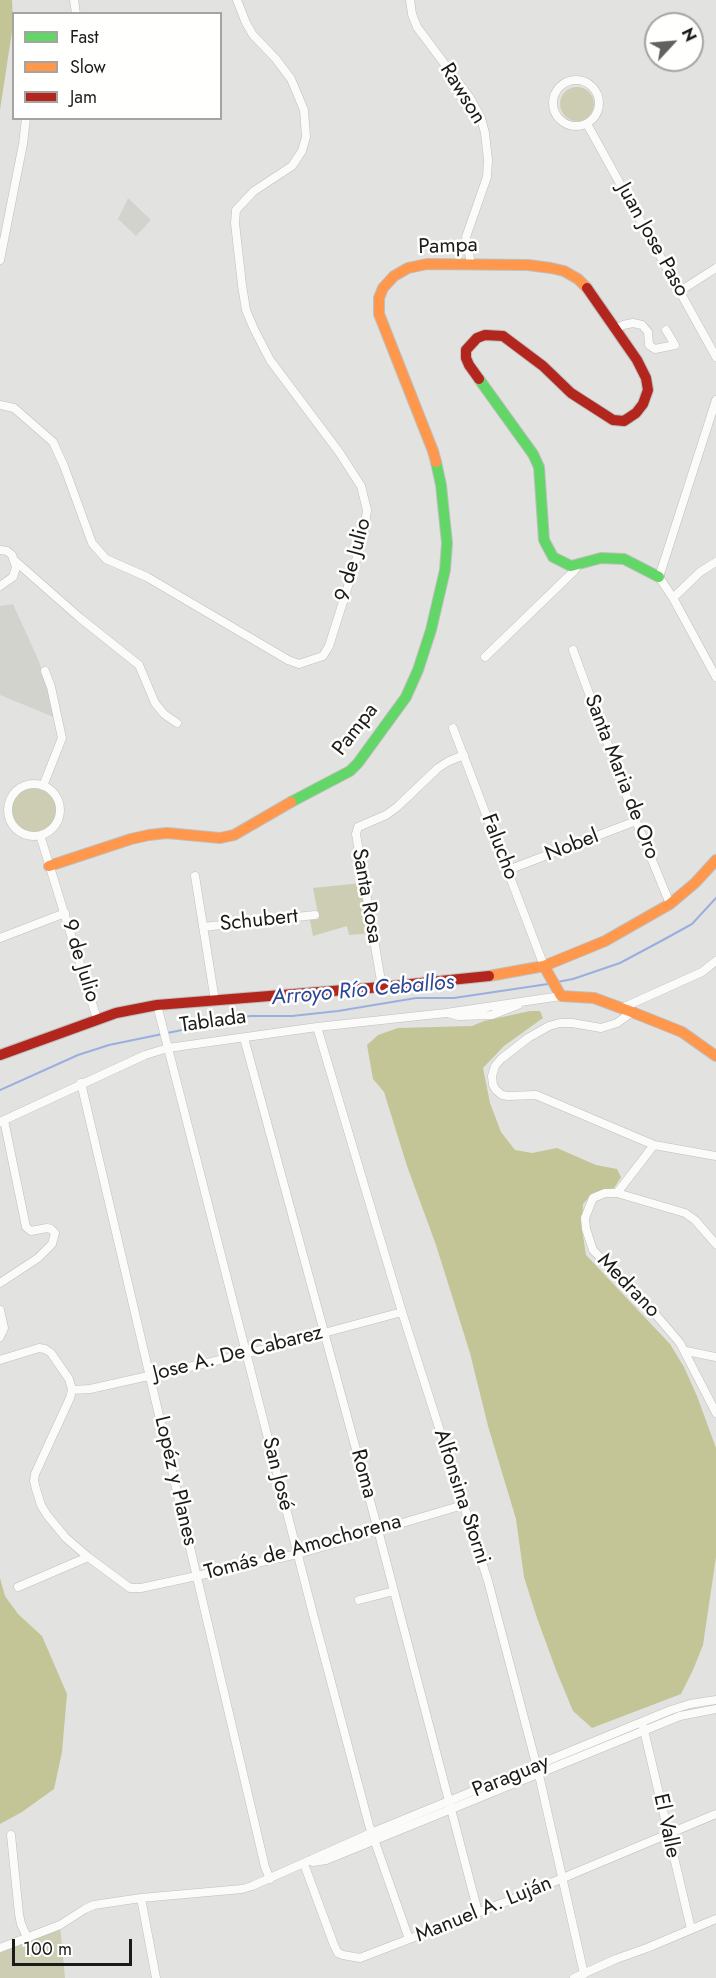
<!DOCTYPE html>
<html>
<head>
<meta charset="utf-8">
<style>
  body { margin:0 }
  #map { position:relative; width:716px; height:1978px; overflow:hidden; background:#e2e2e1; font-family:Jost,sans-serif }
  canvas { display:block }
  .legend { position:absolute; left:12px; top:12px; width:210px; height:108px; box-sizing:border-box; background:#fffffe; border:2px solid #a4a4a3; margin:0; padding:8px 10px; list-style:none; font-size:18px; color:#1b1b1a }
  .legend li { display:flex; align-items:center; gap:12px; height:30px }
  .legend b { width:30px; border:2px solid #a4a4a3 }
  .north { position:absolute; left:644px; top:12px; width:60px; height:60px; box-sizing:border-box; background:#fffffe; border:2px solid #a4a4a3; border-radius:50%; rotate:64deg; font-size:16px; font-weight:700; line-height:24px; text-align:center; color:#1b1b1a }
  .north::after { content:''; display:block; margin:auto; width:21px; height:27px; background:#616160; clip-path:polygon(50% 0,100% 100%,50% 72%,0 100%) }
  .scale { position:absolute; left:12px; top:1939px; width:120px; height:27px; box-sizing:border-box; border:3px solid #1b1b1a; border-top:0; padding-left:8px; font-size:18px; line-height:21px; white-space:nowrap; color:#1b1b1a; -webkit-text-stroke:4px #fffffe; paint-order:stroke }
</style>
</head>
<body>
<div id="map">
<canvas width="716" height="1978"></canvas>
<ul class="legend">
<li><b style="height:8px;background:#63d668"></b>Fast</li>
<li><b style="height:8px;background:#ff974d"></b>Slow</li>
<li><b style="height:8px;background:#b3261e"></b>Jam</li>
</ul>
<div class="north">N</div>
<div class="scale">100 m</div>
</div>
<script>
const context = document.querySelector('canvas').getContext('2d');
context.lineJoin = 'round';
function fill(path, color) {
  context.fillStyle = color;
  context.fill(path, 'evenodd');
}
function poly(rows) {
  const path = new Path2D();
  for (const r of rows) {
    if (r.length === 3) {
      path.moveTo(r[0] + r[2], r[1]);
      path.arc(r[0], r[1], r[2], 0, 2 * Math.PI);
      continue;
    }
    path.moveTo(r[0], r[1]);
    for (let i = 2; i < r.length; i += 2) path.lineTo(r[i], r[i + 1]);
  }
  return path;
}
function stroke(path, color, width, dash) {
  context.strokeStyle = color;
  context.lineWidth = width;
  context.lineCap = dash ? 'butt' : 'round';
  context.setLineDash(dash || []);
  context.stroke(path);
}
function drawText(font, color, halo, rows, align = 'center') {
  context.font = font + ' Jost,sans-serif';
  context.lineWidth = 5;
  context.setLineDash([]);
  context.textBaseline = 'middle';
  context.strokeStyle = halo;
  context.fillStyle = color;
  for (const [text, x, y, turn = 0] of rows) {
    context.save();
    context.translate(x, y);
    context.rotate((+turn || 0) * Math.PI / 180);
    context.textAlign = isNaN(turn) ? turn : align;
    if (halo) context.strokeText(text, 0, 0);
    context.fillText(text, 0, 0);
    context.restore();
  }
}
fill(poly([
  [128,198,151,220,136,236,118,219],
  [13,604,38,659,49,689,56,718,0,695,0,606]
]), '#d3d3ce');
fill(poly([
  [577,104,17],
  [34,810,26],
  [362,883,371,933,349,935,347,926,313,936,310,920,319,919,313,888],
  [60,1925,65,1978,0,1978,0,1947]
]), '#cccdb2');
fill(poly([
  [0,0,12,0,13,25,0,110],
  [530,1011,540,1011,543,1018,504,1046,483,1068,490,1103,501,1132,515,1150,532,1153,557,1148,596,1165,617,1169,621,1177,614,1188,593,1193,583,1204,582,1229,586,1255,670,1344,684,1367,697,1396,716,1448,716,1557,703,1645,693,1670,681,1694,592,1728,573,1711,556,1670,537,1618,524,1577,516,1519,488,1426,470,1353,436,1245,407,1166,384,1092,373,1079,367,1045,378,1035,398,1028,472,1026,484,1021],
  [0,1578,5,1596,18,1614,42,1636,67,1694,62,1752,54,1789,22,1812,0,1824]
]), '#c4c596');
stroke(poly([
  [557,982,573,979,620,963,663,940,692,924,716,898],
  [0,1090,78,1055,109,1045,250,1016,292,1016,338,1011,416,998,454,998,548,984]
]), '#9baede', 2);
const street = poly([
  [74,0,76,14],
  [410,0,412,14,417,27,470,98,481,118,485,133,488,160,487,177,466,237,471,264],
  [576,103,23],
  [587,124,716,357],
  [0,260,23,144,26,118],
  [680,291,716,268],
  [616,329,623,325,633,323,642,325,648,332,649,345,655,349,675,345,666,330],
  [716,400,659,577,673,598,716,677],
  [0,405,14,408,53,442,64,466,92,543,106,559,147,577,288,660,299,664,323,656,329,646,355,564,364,531,367,510,361,486,339,452,270,360,254,329,246,310,242,285,235,223,236,210,254,191,292,166,302,151,306,137,304,110,291,79,276,59,253,35,246,23,237,0],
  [0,550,7,551,12,555,16,567,13,577,0,586],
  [14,560,80,618,139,665,155,703,164,714,177,723],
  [673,598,700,572,716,562],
  [573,650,636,821,670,904],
  [485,657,574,571,578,565],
  [453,728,544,966],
  [34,810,26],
  [43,786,62,738,51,687,45,671],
  [40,835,97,1019],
  [508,870,636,821],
  [195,876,215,1001],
  [203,927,315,915],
  [0,938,65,913],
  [382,987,356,834,358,827,386,815,397,807,438,768,449,761,464,755],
  [157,1005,313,1614,369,1825,409,1939],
  [622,1008,702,972,716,961],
  [632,1012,617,1023,601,1028,572,1023,560,1023,549,1026,528,1038,501,1059,495,1066,492,1076,493,1085,496,1090,502,1095,508,1096,536,1095,654,1145,716,1156],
  [451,1014,459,1016,492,1015,518,1005],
  [317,1027,402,1312,488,1581,539,1775,584,1974],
  [244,1038,378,1530,478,1912],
  [81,1083,265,1867,270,1879],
  [0,1122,145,1055,168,1048,317,1027,446,1013,561,996],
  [654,1145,617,1193,605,1193,593,1198,585,1218,586,1229,593,1250,657,1316,680,1343,716,1413],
  [617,1193,685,1213,695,1220,716,1244],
  [0,1283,38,1258,52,1244,55,1233,51,1229,47,1228,31,1231,26,1227,4,1120],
  [0,1310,4,1328,0,1337],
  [686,1351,716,1357],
  [0,1360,39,1348,45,1349,51,1353,69,1379,72,1390,70,1398,35,1474,34,1481,36,1489,41,1505,47,1515,66,1538,88,1557,130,1588,141,1588,298,1554,463,1505],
  [72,1390,90,1389,238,1356,402,1312],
  [18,1587,88,1557],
  [359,1600,394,1591],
  [643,1726,691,1929],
  [11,1835,19,1914,21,1924,27,1937],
  [313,1862,326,1860,680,1716,716,1709],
  [304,1864,334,1945,338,1953,343,1955,360,1958,508,1901,716,1814],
  [141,1898,156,1978],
  [0,1948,60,1925,85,1909,94,1905,141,1898,242,1889,252,1886,371,1833,671,1710,690,1704,716,1700],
  [574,1978,616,1959,647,1948,716,1919]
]);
const fast = poly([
  [479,379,533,454,539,467,544,540,553,557,571,566,601,558,624,559,659,577],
  [291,802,350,771,358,763,406,697,418,670,431,630,445,570,447,543,441,485,436,462]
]);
const slow = poly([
  [436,462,433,451,379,314,379,298,383,288,394,276,408,268,427,264,528,265,551,268,564,271,578,279,587,288],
  [49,866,131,839,149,835,167,833,220,838,234,835,291,802],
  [544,966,561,996,594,998,632,1012,682,1032,716,1056],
  [489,976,544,966,605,941,670,904,695,883,716,860]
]);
const jam = poly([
  [479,379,469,365,466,358,466,350,477,338,485,335,503,336,543,366,571,393,613,420,624,421,636,413,643,404,648,390,646,378,637,360,587,288],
  [0,1055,116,1013,157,1005,382,987,489,976]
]);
stroke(street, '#bfbfbe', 9);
stroke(fast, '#bfbfbe', 12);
stroke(slow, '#bfbfbe', 12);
stroke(jam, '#bfbfbe', 12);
stroke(street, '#fbfbfa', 8);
stroke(fast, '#63d668', 10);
stroke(slow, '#ff974d', 10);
stroke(jam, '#b3261e', 10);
drawText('21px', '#1b1b1a', '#fffffe', [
  ["Rawson",462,94,58],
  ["Juan Jose Paso",652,240,61],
  ["Pampa",448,247,-2],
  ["9 de Julio",354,560,-75],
  ["Pampa",356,730,-52],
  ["Santa Maria de Oro",621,777,69],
  ["Nobel",572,846,-21],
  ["Falucho",499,847,69],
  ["Santa Rosa",366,896,80],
  ["Schubert",259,921,-6],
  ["9 de Julio",80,961,73],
  ["Tablada",213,1022,-8],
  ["Medrano",628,1286,46],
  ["Jose A. De Cabarez",238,1354,-14],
  ["San José",277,1474,76],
  ["Roma",363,1474,75],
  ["Lopéz y Planes",175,1481,77],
  ["Alfonsina Storni",461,1497,72],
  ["Tomás de Amochorena",303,1548,-15],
  ["Paraguay",511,1777,-22],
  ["El Valle",666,1826,78],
  ["Manuel A. Luján",484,1910,-22]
]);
drawText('italic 22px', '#2c4798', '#fffffe', [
  ["Arroyo Río Ceballos",363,991,-5]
]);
</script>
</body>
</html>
